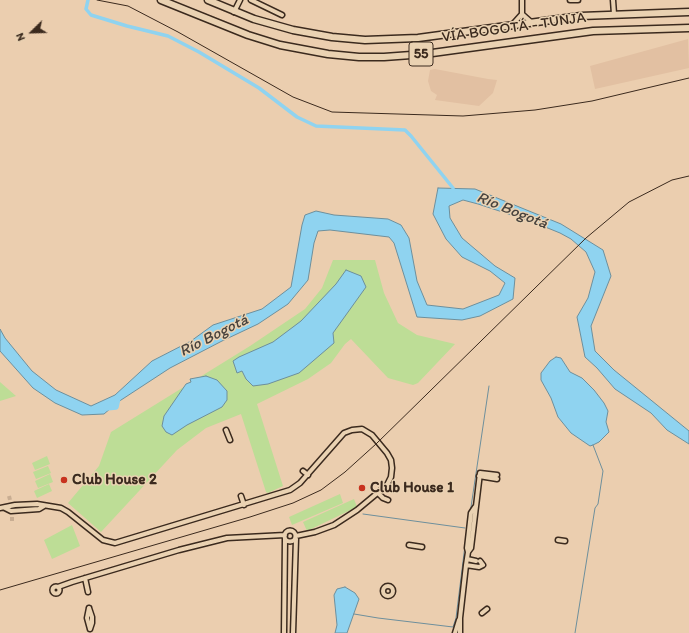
<!DOCTYPE html>
<html>
<head>
<meta charset="utf-8">
<style>
  body { margin:0 }
  #map { position:relative; width:689px; height:633px; overflow:hidden; background:#ebceaf; font-family:Itim,sans-serif }
  canvas { display:block }
  .north { position:absolute; left:12px; top:12px; width:40px; height:40px; -webkit-text-stroke:3px #ead2b2; paint-order:stroke; rotate:247deg; font-size:11px; font-weight:700; line-height:16px; text-align:center; color:#3b2a1e }
  .north::after { content:''; display:block; margin:auto; width:14px; height:18px; background:#3b2a1e; clip-path:polygon(50% 0,100% 100%,50% 72%,0 100%) }
</style>
</head>
<body>
<div id="map">
<canvas width="689" height="633"></canvas>
<div class="north">N</div>
</div>
<script>
const context = document.querySelector('canvas').getContext('2d');
context.lineJoin = 'round';
function fill(path, color) {
  context.fillStyle = color;
  context.fill(path, 'evenodd');
}
function poly(rows) {
  const path = new Path2D();
  for (const r of rows) {
    if (r.length === 3) {
      path.moveTo(r[0] + r[2], r[1]);
      path.arc(r[0], r[1], r[2], 0, 2 * Math.PI);
      continue;
    }
    path.moveTo(r[0], r[1]);
    for (let i = 2; i < r.length; i += 2) path.lineTo(r[i], r[i + 1]);
  }
  return path;
}
function stroke(path, color, width, dash) {
  context.strokeStyle = color;
  context.lineWidth = width;
  context.lineCap = dash ? 'butt' : 'round';
  context.setLineDash(dash || []);
  context.stroke(path);
}
function drawText(font, color, halo, rows, align = 'center') {
  context.font = font + ' Itim,sans-serif';
  context.lineWidth = 3;
  context.setLineDash([]);
  context.textBaseline = 'middle';
  context.strokeStyle = halo;
  context.fillStyle = color;
  for (const [text, x, y, turn = 0] of rows) {
    context.save();
    context.translate(x, y);
    context.rotate((+turn || 0) * Math.PI / 180);
    context.textAlign = isNaN(turn) ? turn : align;
    if (halo) context.strokeText(text, 0, 0);
    context.fillText(text, 0, 0);
    context.restore();
  }
}
fill(poly([
  [688,39,689,68,595,89,590,66],
  [435,69,488,79,497,80,493,93,479,106,435,100,437,95,431,91,428,81,430,70]
]), '#e2c0a2');
fill(poly([
  [333,260,375,260,384,293,398,323,417,335,455,344,418,383,413,385,388,378,351,339,345,344,331,363,308,379,257,404,283,486,268,493,266,492,241,414,206,428,177,450,101,532,68,503,99,466,111,432,250,346,305,309,322,288],
  [0,382,16,396,0,401],
  [47,456,50,464,35,470,32,463],
  [48,466,51,473,36,479,33,472],
  [50,474,53,482,38,488,35,481],
  [49,484,52,491,37,498,34,491],
  [340,494,343,503,292,525,289,517],
  [354,499,357,507,307,531,303,522],
  [72,525,80,546,52,559,44,540]
]), '#bddd96');
const water = poly([
  [438,188,475,189,561,224,603,250,611,276,591,326,595,351,614,370,689,431,689,444,667,430,651,413,615,389,597,368,585,357,577,317,588,298,595,272,586,252,571,239,560,233,533,222,478,204,463,200,449,206,450,218,462,238,495,266,515,278,513,299,480,316,462,320,417,317,394,243,389,237,330,230,318,231,314,243,308,280,288,304,258,324,222,341,170,368,118,402,104,414,82,415,55,403,33,388,0,351,0,329,5,338,32,371,56,390,91,406,115,395,152,361,191,341,213,325,262,309,291,287,302,225,305,215,316,211,334,215,388,219,401,225,409,238,417,281,427,305,463,309,499,295,505,283,490,271,462,257,446,239,433,214,438,188],
  [346,270,361,276,366,287,333,333,334,343,299,373,268,384,253,386,246,379,242,371,237,373,233,361,239,357,273,342,301,321,336,284,346,270],
  [556,357,561,358,570,372,582,378,594,390,604,403,608,411,606,422,609,432,599,442,593,445,590,446,571,433,558,417,551,398,541,380,541,373,550,361,556,357],
  [206,376,217,380,227,391,227,400,222,407,187,425,172,435,166,432,162,426,164,416,186,384,191,382,190,379,206,376],
  [345,587,355,593,359,599,347,633,335,633,337,625,334,595,337,589,345,587]
]);
fill(water, '#8fd3f0');
stroke(water, '#6d8f9c', 1);
stroke(poly([
  [363,514,465,528],
  [354,614,378,618,453,627,456,618,469,513,471,507,489,386],
  [575,633,595,508,598,504,603,471,593,445]
]), '#6d8f9c', 1);
stroke(poly([
  [88,0,86,9,91,15,127,26,168,36,199,52,259,88,297,117,316,126,405,130,411,136,453,188]
]), '#8fd3f0', 3.5);
stroke(poly([
  [106,408,116,407,118,398]
]), '#8fd3f0', 5.5);
stroke(poly([
  [9,496,10,500],
  [12,517,12,521]
]), '#c8ad92', 4, [4, 2]);
const minor = poly([
  [251,0,282,15],
  [570,0,578,0],
  [613,0,614,14],
  [234,12,240,0],
  [522,14,531,22],
  [513,24,522,14,522,0],
  [226,430,230,440],
  [303,471,308,475],
  [479,476,497,479],
  [378,493,383,498,388,500],
  [241,496,244,505],
  [0,508,15,505,37,504,61,508,68,512,103,540,115,543,290,490,300,483,344,433,352,430,362,429,372,435,387,453,391,460,392,468,391,477,387,485,357,510,334,525,315,532,296,536],
  [5,508,11,511,39,509,44,506],
  [290,536,5.5],
  [558,540,565,541],
  [409,545,422,547],
  [468,552,467,548,471,513,475,507],
  [467,559,476,561],
  [466,565,479,567,483,565,480,561],
  [85,578,88,592],
  [388,591,5],
  [56,590,3.5],
  [58,587,72,582,179,550,227,538,285,535],
  [89,608,92,617,92,623,90,629],
  [89,608,87,618,90,629],
  [482,613,487,609],
  [284,633,285,539],
  [293,633,296,539],
  [455,633,459,620],
  [460,633,460,618,466,565,468,552,471,548,480,473,497,475]
]);
const highway = poly([
  [161,0,248,35,280,45,328,54,359,57,384,57,425,54,593,31,689,28],
  [208,0,254,19,293,30,332,37,365,40,418,38,581,16,689,12]
]);
stroke(minor, '#3b2a1e', 7);
stroke(highway, '#3b2a1e', 9);
stroke(minor, '#ead2b2', 4);
stroke(highway, '#ead2b2', 6);
stroke(poly([
  [97,0,128,6,178,32,293,97,332,112,463,116,535,110,592,101,689,78],
  [0,590,250,517,293,503,321,490,345,472,376,444,586,238,629,202,672,180,689,176]
]), '#3b2a1e', 1);
for (const [x, y, r, color] of [
  [64,480,4,"#c8321e"],
  [362,488,4,"#c8321e"]
]) {
  const dot = new Path2D();
  dot.arc(x, y, r, 0, 2 * Math.PI);
  context.fillStyle = color;
  context.fill(dot);
  stroke(dot, '#ead2b2', 1.5);
}
for (const [x, y, w] of [
  [421,54,24]
]) {
  const box = new Path2D();
  box.roundRect(x - w / 2, y - 12, w, 24, 3);
  context.fillStyle = '#ead2b2';
  context.fill(box);
  stroke(box, '#3b2a1e', 1);
}
drawText('bold 14px', '#3b2a1e', null, [
  ["55",421,54]
]);
drawText('15px', '#3b2a1e', '#ead2b2', [
  ["VÍA BOGOTÁ - TUNJA",514,28,-8]
]);
drawText('bold 15px', '#3b2a1e', '#ead2b2', [
  ["Club House 2",72,480],
  ["Club House 1",370,488]
], 'left');
drawText('italic 16px', '#48433e', '#ead2b2', [
  ["Río Bogotá",512,211,22],
  ["Río Bogotá",214,336,-27]
]);
</script>
</body>
</html>
